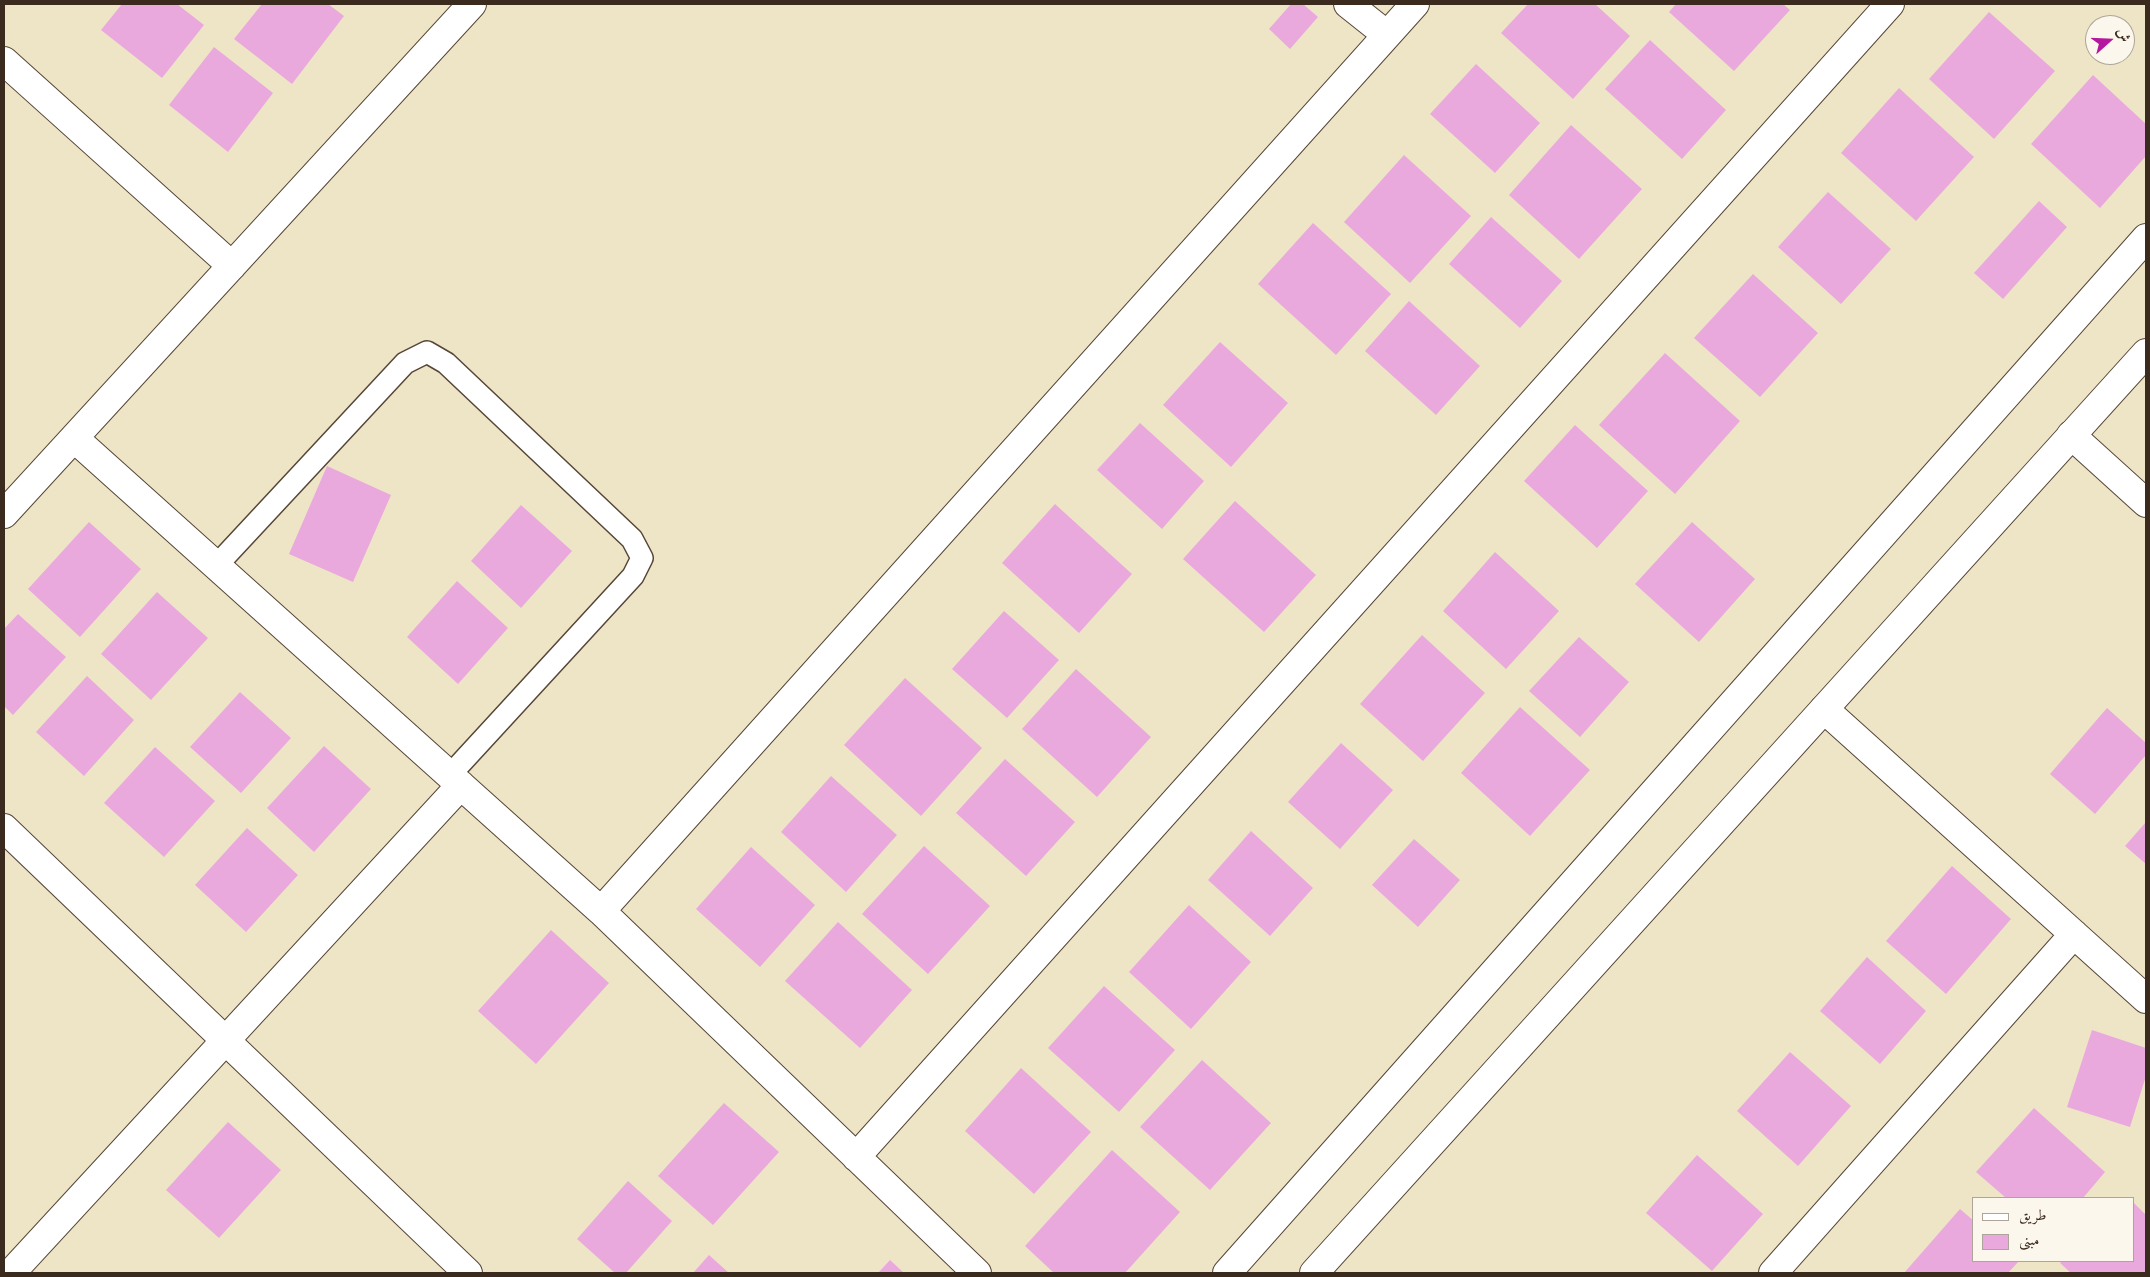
<!DOCTYPE html>
<html>
<head>
<meta charset="utf-8">
<style>
  body { margin:0 }
  #map { position:relative; width:2150px; height:1277px; overflow:hidden; background:#eee5c7; font-family:"Old Standard TT",Amiri,serif }
  canvas { display:block }
  .frame { position:absolute; inset:0; border:5px solid #3b2a1e; pointer-events:none }
  .legend { position:absolute; left:1972px; top:1197px; width:162px; height:65px; box-sizing:border-box; background:#fbf7ec; border:1px solid #aea59a; margin:0; padding:6px 9px; list-style:none; font-size:15px; color:#3b2a1e }
  .legend li { display:flex; align-items:center; gap:10px; height:25px }
  .legend b { width:25px; border:1px solid #aea59a }
  .north { position:absolute; left:2085px; top:15px; width:50px; height:50px; box-sizing:border-box; background:#fbf7ec; border:1px solid #aea59a; border-radius:50%; rotate:70deg; font-size:14px; font-weight:700; line-height:20px; text-align:center; color:#3b2a1e }
  .north::after { content:''; display:block; margin:auto; width:18px; height:22px; background:#b5179e; clip-path:polygon(50% 0,100% 100%,50% 72%,0 100%) }
</style>
</head>
<body>
<div id="map">
<canvas width="2150" height="1277"></canvas>
<div class="frame"></div>
<ul class="legend">
<li><b style="height:6px;background:#fff"></b>طريق</li>
<li><b style="height:14px;background:#eaa9dd"></b>مبنى</li>
</ul>
<div class="north">ش</div>
</div>
<script>
const context = document.querySelector('canvas').getContext('2d');
context.lineJoin = 'round';
function fill(path, color) {
  context.fillStyle = color;
  context.fill(path, 'evenodd');
}
function poly(rows) {
  const path = new Path2D();
  for (const r of rows) {
    path.moveTo(r[0], r[1]);
    for (let i = 2; i < r.length; i += 2) path.lineTo(r[i], r[i + 1]);
  }
  return path;
}
function stroke(path, color, width, dash) {
  context.strokeStyle = color;
  context.lineWidth = width;
  context.lineCap = dash ? 'butt' : 'round';
  context.setLineDash(dash || []);
  context.stroke(path);
}
fill(poly([
  [122,4,177,4,204,25,162,78,101,30],
  [262,4,328,4,344,16,292,84,234,39],
  [1291,4,1303,4,1318,17,1290,49,1269,29],
  [1528,4,1595,4,1630,36,1573,99,1501,33],
  [1676,4,1783,4,1790,10,1734,71,1669,12],
  [1989,12,2055,71,1994,139,1929,79],
  [1650,40,1726,110,1682,159,1605,89],
  [214,47,273,93,228,152,169,105],
  [1476,64,1540,123,1495,173,1430,114],
  [2093,75,2146,124,2146,156,2100,208,2031,144],
  [1899,88,1974,157,1916,221,1841,153],
  [1571,125,1642,189,1579,259,1509,195],
  [1404,155,1471,216,1410,283,1344,222],
  [1828,192,1891,249,1841,304,1778,247],
  [2039,201,2067,227,2003,299,1974,273],
  [1491,217,1562,281,1520,328,1449,264],
  [1313,223,1391,294,1336,355,1258,284],
  [1753,274,1818,333,1760,397,1694,338],
  [1409,301,1480,366,1436,415,1365,351],
  [1220,342,1288,403,1231,467,1163,405],
  [1665,353,1740,421,1675,494,1599,425],
  [1140,423,1204,481,1162,529,1097,470],
  [1575,425,1648,491,1597,548,1524,481],
  [327,466,391,495,353,582,289,554],
  [1235,501,1316,575,1264,632,1183,559],
  [1055,504,1132,574,1079,633,1002,563],
  [521,505,572,551,521,608,471,561],
  [89,522,141,569,80,637,28,589],
  [1692,522,1755,579,1699,642,1635,584],
  [1495,552,1559,611,1506,669,1443,611],
  [457,581,508,628,458,684,407,637],
  [157,592,208,638,151,700,101,654],
  [1004,611,1059,660,1007,718,952,669],
  [18,614,66,657,13,715,4,706,4,629],
  [1422,635,1485,693,1423,761,1360,704],
  [1579,637,1629,682,1580,737,1529,691],
  [1076,669,1151,737,1097,797,1022,729],
  [87,676,134,720,84,776,36,732],
  [905,678,982,748,921,816,844,745],
  [240,692,291,738,241,793,190,747],
  [1520,707,1590,770,1530,836,1461,773],
  [2107,708,2146,743,2146,755,2095,814,2050,774],
  [1341,743,1393,790,1340,849,1288,802],
  [324,746,371,789,314,852,267,808],
  [155,747,215,801,164,857,104,803],
  [1005,759,1075,822,1026,876,956,813],
  [831,776,897,835,846,892,781,832],
  [2146,822,2146,864,2125,846],
  [247,828,298,875,246,932,195,885],
  [1251,831,1313,888,1270,936,1208,880],
  [1414,839,1460,880,1418,927,1372,885],
  [924,846,990,906,928,974,862,914],
  [751,847,815,905,760,967,696,909],
  [1952,866,2011,919,1946,994,1886,941],
  [1189,905,1251,962,1191,1029,1129,972],
  [838,922,912,990,860,1048,785,981],
  [551,930,609,983,536,1064,478,1011],
  [1867,957,1926,1011,1880,1064,1820,1011],
  [1104,986,1175,1050,1119,1112,1048,1048],
  [2092,1030,2146,1048,2146,1076,2130,1127,2067,1107],
  [1790,1052,1851,1106,1798,1166,1737,1111],
  [1202,1060,1271,1123,1210,1190,1140,1127],
  [1021,1068,1091,1132,1034,1194,965,1131],
  [724,1103,779,1152,713,1225,658,1176],
  [2034,1108,2105,1172,2083,1198,2006,1198,1976,1172],
  [228,1122,281,1170,219,1238,166,1190],
  [1112,1150,1180,1212,1125,1273,1054,1273,1025,1246],
  [1697,1155,1763,1214,1712,1271,1646,1213],
  [628,1181,672,1221,626,1273,615,1273,577,1239],
  [2134,1203,2146,1215,2146,1273,2071,1273,2060,1263,2062,1261,2134,1261],
  [1960,1209,1974,1221,1974,1261,2019,1261,2008,1273,1904,1273],
  [709,1255,729,1273,693,1273],
  [890,1260,904,1273,878,1273]
]), '#eaa9dd');
const service = poly([
  [216,566,405,363,427,352,446,363,632,539,642,558,633,576,450,775]
]);
const minor = poly([
  [1348,4,1387,35],
  [4,61,232,266],
  [2071,435,2146,503],
  [74,438,601,911,977,1273],
  [4,514,472,4],
  [1824,709,2146,999],
  [4,828,468,1273],
  [601,911,1415,4],
  [856,1157,1890,4],
  [11,1273,461,785],
  [1773,1273,2074,934]
]);
const tertiary = poly([
  [1227,1273,2146,238],
  [1314,1273,2146,353]
]);
stroke(service, '#564637', 24);
stroke(minor, '#564637', 30);
stroke(tertiary, '#564637', 30);
stroke(service, '#fff', 21);
stroke(minor, '#fff', 28);
stroke(tertiary, '#fff', 28);
</script>
</body>
</html>
